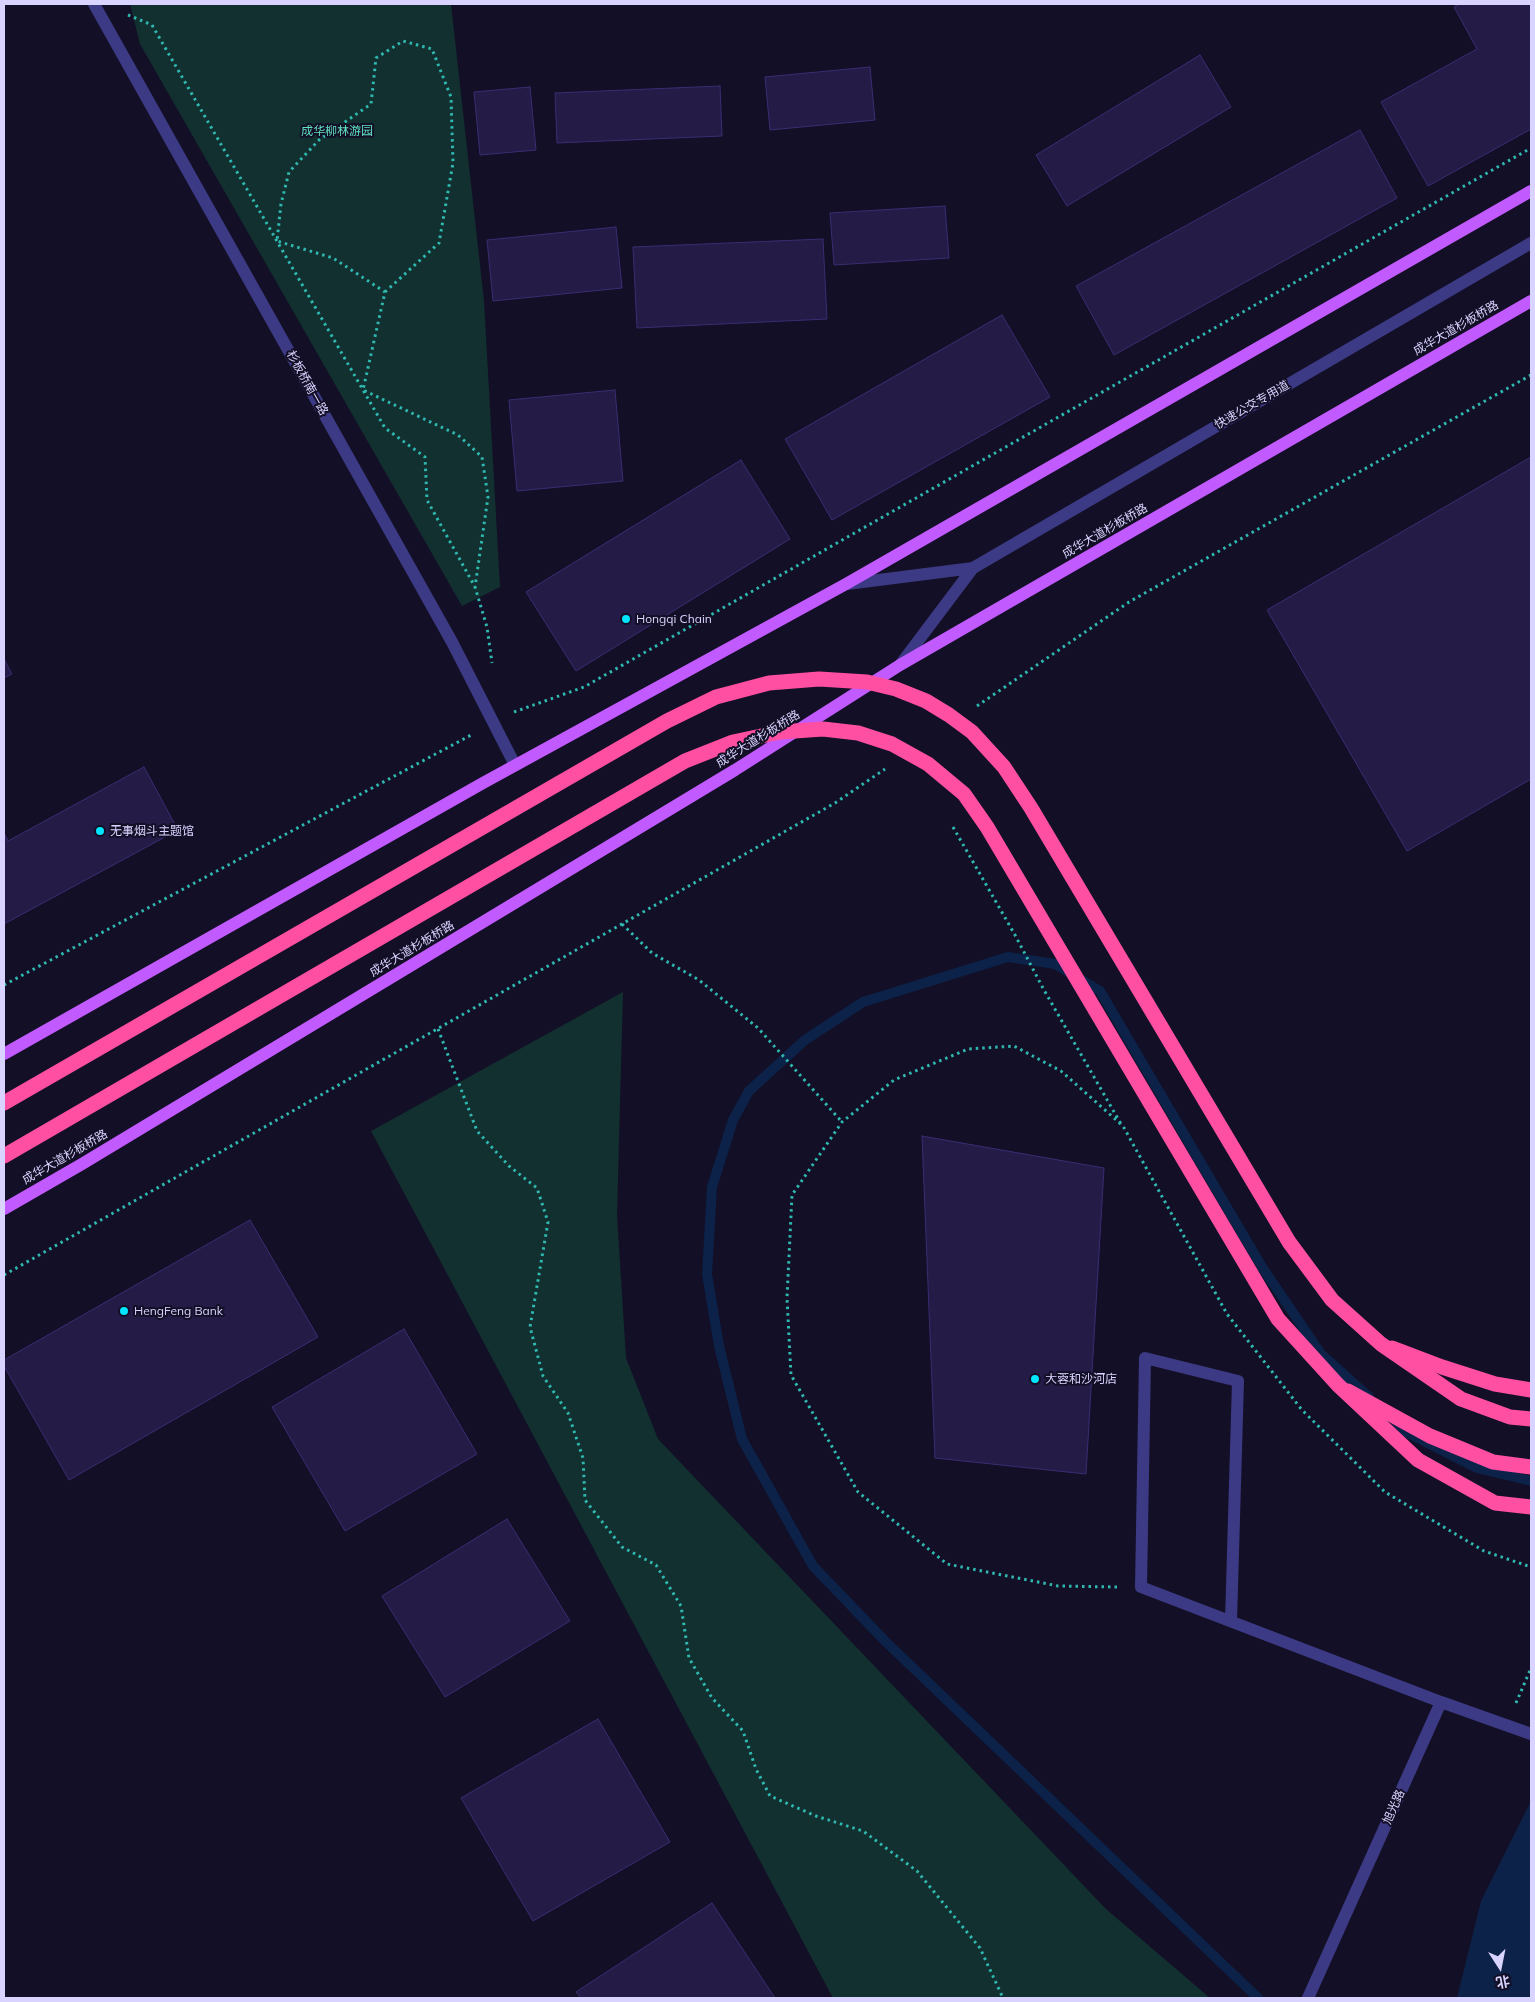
<!DOCTYPE html>
<html>
<head>
<meta charset="utf-8">
<style>
  body { margin:0 }
  #map { position:relative; width:1535px; height:2002px; overflow:hidden; background:#130f26; font-family:Mulish,"Noto Sans SC",sans-serif }
  canvas { display:block }
  .frame { position:absolute; inset:0; border:5px solid #d9d4ff; pointer-events:none }
  .north { position:absolute; left:1475px; top:1942px; width:50px; height:50px; -webkit-text-stroke:4px #130f26; paint-order:stroke; rotate:169deg; font-size:14px; font-weight:700; line-height:20px; text-align:center; color:#d9d4ff }
  .north::after { content:''; display:block; margin:auto; width:18px; height:22px; background:#d9d4ff; clip-path:polygon(50% 0,100% 100%,50% 72%,0 100%) }
</style>
</head>
<body>
<div id="map">
<canvas width="1535" height="2002"></canvas>
<div class="frame"></div>
<div class="north">北</div>
</div>
<script>
const context = document.querySelector('canvas').getContext('2d');
context.lineJoin = 'round';
function fill(path, color) {
  context.fillStyle = color;
  context.fill(path, 'evenodd');
}
function poly(rows) {
  const path = new Path2D();
  for (const r of rows) {
    path.moveTo(r[0], r[1]);
    for (let i = 2; i < r.length; i += 2) path.lineTo(r[i], r[i + 1]);
  }
  return path;
}
function stroke(path, color, width, dash) {
  context.strokeStyle = color;
  context.lineWidth = width;
  context.lineCap = dash ? 'butt' : 'round';
  context.setLineDash(dash || []);
  context.stroke(path);
}
function drawText(font, color, halo, rows, align = 'center') {
  context.font = font + ' Mulish,"Noto Sans SC",sans-serif';
  context.lineWidth = 4;
  context.setLineDash([]);
  context.textBaseline = 'middle';
  context.strokeStyle = halo;
  context.fillStyle = color;
  for (const [text, x, y, turn = 0] of rows) {
    context.save();
    context.translate(x, y);
    context.rotate((+turn || 0) * Math.PI / 180);
    context.textAlign = isNaN(turn) ? turn : align;
    if (halo) context.strokeText(text, 0, 0);
    context.fillText(text, 0, 0);
    context.restore();
  }
}
fill(poly([
  [130,4,451,4,484,301,500,587,462,606,140,44],
  [623,992,617,1215,626,1358,658,1439,1106,1909,1210,1998,833,1998,371,1131]
]), '#12302f');
fill(poly([
  [1531,1801,1531,1998,1457,1998,1481,1901]
]), '#0c2248');
stroke(poly([
  [1396,1422,1406,1432,1477,1468,1531,1481],
  [1258,1998,885,1641,813,1566,742,1439,719,1346,707,1274,712,1187,733,1120,749,1091,805,1040,863,1002,1008,957,1055,964,1100,991,1262,1267,1321,1354,1369,1397]
]), '#0c2248', 10);
const building = poly([
  [1459,4,1531,4,1531,129,1428,186,1381,102,1477,49,1454,7,1459,4],
  [1200,55,1231,107,1067,206,1036,155,1200,55],
  [870,67,875,120,770,130,765,77,870,67],
  [720,86,722,136,557,143,555,93,720,86],
  [530,87,536,150,480,155,474,92,530,87],
  [1360,130,1397,198,1114,355,1076,286,1360,130],
  [945,206,949,258,834,265,830,213,945,206],
  [616,227,622,288,493,301,487,240,616,227],
  [823,239,827,319,637,328,633,247,823,239],
  [1002,315,1050,397,832,520,785,439,1002,315],
  [615,390,623,481,517,491,509,400,615,390],
  [1531,457,1531,779,1407,851,1267,610,1531,457],
  [741,460,790,539,576,671,526,592,741,460],
  [4,659,12,674,4,678,4,659],
  [144,767,178,830,4,924,4,833,8,841,144,767],
  [922,1136,1104,1168,1086,1474,935,1458,922,1136],
  [250,1220,318,1337,69,1480,4,1366,4,1360,250,1220],
  [404,1329,477,1454,345,1531,272,1407,404,1329],
  [507,1519,570,1621,445,1697,382,1596,507,1519],
  [598,1719,670,1842,533,1921,461,1798,598,1719],
  [712,1903,775,1998,581,1998,576,1992,712,1903]
]);
fill(building, '#241b47');
stroke(building, '#3b2d73', 1);
stroke(poly([
  [128,15,152,25,385,428,425,457,427,500,475,587,487,627,492,663],
  [385,292,439,243,453,163,451,97,432,49,403,41,376,58,371,104,319,140,289,172,281,204,277,241,333,258,385,292,363,390,458,435,482,457,488,497,475,587],
  [977,706,1129,602,1531,375],
  [514,712,584,687,1531,148],
  [953,827,1015,935,1044,990,1121,1124],
  [622,924,652,953,699,980,758,1028,842,1122],
  [4,985,473,734],
  [438,1029,477,1131,509,1166,537,1188,548,1222,530,1327,543,1376,568,1413,583,1458,585,1500,622,1547,656,1565,681,1606,689,1658,712,1698,743,1731,756,1769,770,1796,816,1816,863,1831,917,1871,980,1948,1003,1998],
  [4,1275,835,803,885,769],
  [1117,1587,1058,1586,947,1564,858,1492,791,1375,787,1298,792,1195,842,1122,894,1080,968,1049,1014,1046,1061,1071,1123,1126,1227,1314,1302,1410,1385,1492,1484,1551,1531,1567],
  [1516,1703,1531,1668]
]), '#2fb8b0', 3, [2.5, 4]);
stroke(poly([
  [94,4,452,642,515,765],
  [847,584,973,568,1531,243],
  [900,665,973,568],
  [1231,1621,1238,1381,1145,1358,1141,1587,1441,1702],
  [1308,1998,1441,1702,1531,1734]
]), '#3d3a85', 12);
stroke(poly([
  [4,1054,483,783,846,584,1531,191],
  [4,1209,82,1164,735,770,900,665,1531,301]
]), '#c25bff', 12);
stroke(poly([
  [1392,1348,1442,1367,1495,1384,1531,1390],
  [1348,1391,1430,1436,1493,1462,1531,1467]
]), '#ff4fa3', 15);
stroke(poly([
  [4,1103,667,721,716,697,769,683,819,679,867,682,896,689,926,701,949,715,972,732,1004,767,1031,808,1289,1242,1332,1300,1381,1344,1461,1399,1510,1417,1531,1419],
  [4,1156,685,761,733,742,780,732,823,729,858,733,892,744,928,764,964,794,987,827,1278,1319,1338,1385,1418,1460,1495,1503,1531,1507]
]), '#ff4fa3', 15);
for (const [x, y, r, color] of [
  [626,619,5,"#00e5ff"],
  [100,831,5,"#00e5ff"],
  [124,1311,5,"#00e5ff"],
  [1035,1379,5,"#00e5ff"]
]) {
  const dot = new Path2D();
  dot.arc(x, y, r, 0, 2 * Math.PI);
  context.fillStyle = color;
  context.fill(dot);
  stroke(dot, '#130f26', 2);
}
drawText('12px', '#5fe0c0', '#130f26', [
  ["成华柳林游园",337,131]
]);
drawText('12px', '#d9d4ff', '#130f26', [
  ["成华大道杉板桥路",1456,328,-30],
  ["杉板桥南一路",307,383,61],
  ["快速公交专用道",1252,405,-30],
  ["成华大道杉板桥路",1105,531,-30],
  ["成华大道杉板桥路",758,739,-32],
  ["成华大道杉板桥路",412,949,-31],
  ["成华大道杉板桥路",65,1157,-30],
  ["旭光路",1394,1807,-66]
]);
drawText('12px', '#d9d4ff', '#130f26', [
  ["Hongqi Chain",636,619],
  ["无事烟斗主题馆",110,831],
  ["HengFeng Bank",134,1311],
  ["大蓉和沙河店",1045,1379]
], 'left');
</script>
</body>
</html>
